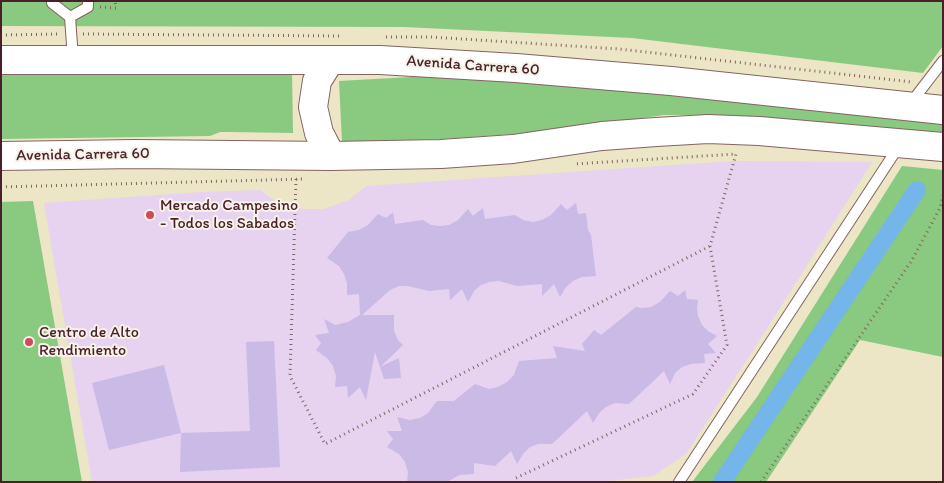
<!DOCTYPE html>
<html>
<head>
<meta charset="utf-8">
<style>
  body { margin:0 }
  #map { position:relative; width:944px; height:483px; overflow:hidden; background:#ece5c6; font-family:Itim,sans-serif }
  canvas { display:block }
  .frame { position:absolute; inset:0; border:2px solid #4a1f2b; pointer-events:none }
</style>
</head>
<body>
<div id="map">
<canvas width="944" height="483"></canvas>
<div class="frame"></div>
</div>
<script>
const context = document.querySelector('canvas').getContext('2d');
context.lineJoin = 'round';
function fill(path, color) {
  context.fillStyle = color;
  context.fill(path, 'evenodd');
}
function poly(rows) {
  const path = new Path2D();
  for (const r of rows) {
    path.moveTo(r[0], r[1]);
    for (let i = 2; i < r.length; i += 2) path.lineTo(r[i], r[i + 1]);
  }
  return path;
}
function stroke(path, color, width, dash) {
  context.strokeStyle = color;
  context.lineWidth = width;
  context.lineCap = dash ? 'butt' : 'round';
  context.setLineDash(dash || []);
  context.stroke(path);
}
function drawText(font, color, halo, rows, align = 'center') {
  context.font = font + ' Itim,sans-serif';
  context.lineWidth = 4;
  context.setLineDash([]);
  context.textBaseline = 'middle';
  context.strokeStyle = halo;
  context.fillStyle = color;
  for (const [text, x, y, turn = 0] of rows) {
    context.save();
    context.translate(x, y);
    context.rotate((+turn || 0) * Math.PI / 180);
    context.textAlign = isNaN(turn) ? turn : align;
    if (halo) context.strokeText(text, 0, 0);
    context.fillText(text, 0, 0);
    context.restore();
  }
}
fill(poly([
  [733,161,872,162,759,341,686,454,653,476,598,482,92,482,44,203,202,192,260,190,280,205,304,209,324,209,349,200,366,186]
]), '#e7d2ef');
fill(poly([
  [1,1,943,1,943,46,923,73,632,38,404,27,1,26],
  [292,71,293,133,231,132,220,132,210,136,1,139,1,73],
  [446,75,657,93,943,123,943,133,725,115,664,115,573,128,514,134,444,139,342,142,339,81],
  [902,166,943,170,943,357,860,340,766,482,692,482,757,397],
  [33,201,82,482,1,482,1,202]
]), '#8ac980');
stroke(poly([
  [722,482,917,190]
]), '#75b6ea', 18);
fill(poly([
  [576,203,578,214,586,213,588,230,591,235,596,276,582,277,573,281,566,287,560,297,554,284,542,296,542,284,517,286,499,281,489,282,481,285,474,291,468,302,462,289,450,300,449,289,429,291,408,286,399,286,390,290,362,315,394,315,394,331,398,340,403,345,380,367,375,352,366,400,360,387,348,398,347,386,335,387,336,376,333,366,327,358,316,350,321,343,315,335,329,333,324,319,335,325,348,322,360,315,359,294,347,295,347,283,344,274,339,266,327,258,348,232,359,230,368,225,378,214,386,218,393,212,395,224,423,220,431,225,440,226,449,225,458,220,468,209,473,216,483,208,485,219,515,215,523,220,533,222,542,220,551,215,561,204,567,210],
  [685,290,687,299,698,300,697,307,698,316,702,325,708,331,717,336,708,344,716,353,704,354,705,363,691,364,682,367,675,373,670,384,664,371,629,404,615,403,606,407,599,413,593,423,587,411,552,444,538,444,530,447,523,454,517,464,511,451,495,466,474,463,474,474,459,475,447,482,407,482,408,472,405,462,399,454,387,447,393,439,387,431,402,431,397,417,410,420,420,418,428,413,437,401,454,401,475,384,489,389,498,387,507,382,514,375,519,361,557,358,553,346,585,351,582,344,594,330,601,335,636,307,642,308,651,307,660,302,670,291,678,296],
  [274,341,280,467,180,472,181,433,250,431,246,342],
  [399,358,401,378,384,379,380,367],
  [164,365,181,433,109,450,92,383]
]), '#c9bae6');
const service = poly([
  [52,1,52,3,70,17,73,59],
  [70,17,88,7,88,1],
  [910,104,943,61],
  [679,482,899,146]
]);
const secondary = poly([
  [1,60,380,60,516,68,671,81,943,110],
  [330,60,317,81,313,107,319,133,331,156],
  [1,156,135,154,331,156,441,154,513,149,602,136,656,132,708,129,759,131,943,147]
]);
stroke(service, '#836461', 12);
stroke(secondary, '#836461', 30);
stroke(poly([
  [100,7,116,8,115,1],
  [83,34,342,36],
  [1,35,59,34],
  [386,37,431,37,619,49,912,82],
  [296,179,290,376,325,444,710,246],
  [1,187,305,179],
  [516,478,693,394,727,345,710,246,736,154,574,164],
  [761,482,912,260,940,208,943,195]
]), '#836461', 3, [1, 4]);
stroke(service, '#fff', 10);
stroke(secondary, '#fff', 28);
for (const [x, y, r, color] of [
  [150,215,5,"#d1495b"],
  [29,342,5,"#d1495b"]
]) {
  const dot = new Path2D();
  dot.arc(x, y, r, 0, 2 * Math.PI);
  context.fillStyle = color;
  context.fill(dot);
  stroke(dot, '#f7f3e8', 2);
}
drawText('16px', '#4a1f2b', '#f7f3e8', [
  ["Avenida Carrera 60",473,66,4],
  ["Avenida Carrera 60",83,155,-1]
]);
drawText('16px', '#4a1f2b', '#f7f3e8', [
  ["Mercado Campesino",160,206],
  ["- Todos los Sabados",160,224],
  ["Centro de Alto",39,333],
  ["Rendimiento",39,351]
], 'left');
</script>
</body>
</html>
